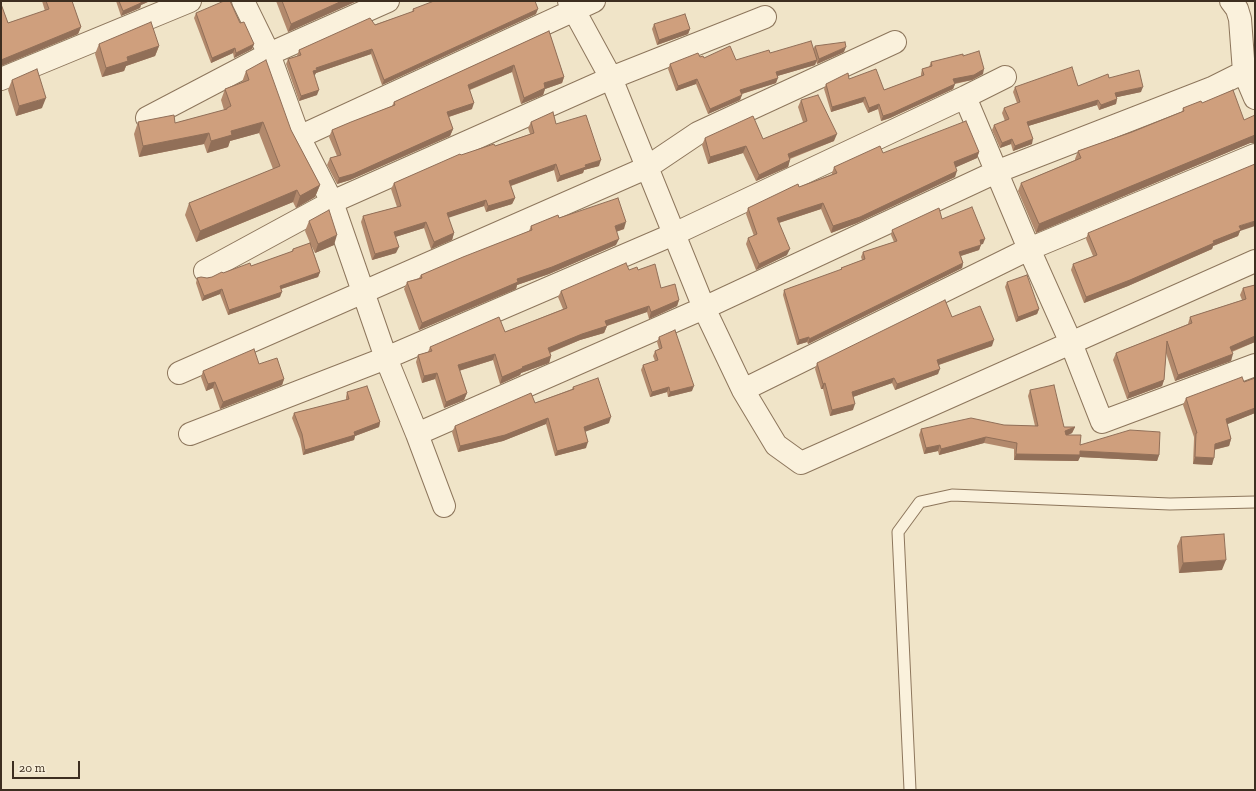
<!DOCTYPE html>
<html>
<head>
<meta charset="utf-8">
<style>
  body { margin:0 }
  #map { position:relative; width:1256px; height:791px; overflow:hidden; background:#f0e4c8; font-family:"Zilla Slab",serif }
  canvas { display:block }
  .frame { position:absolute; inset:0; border:2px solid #3d2e20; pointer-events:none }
  .scale { position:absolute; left:12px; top:761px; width:68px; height:18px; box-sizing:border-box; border:2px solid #3d2e20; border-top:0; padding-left:5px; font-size:12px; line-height:14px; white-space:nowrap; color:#3d2e20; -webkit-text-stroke:3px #f7eed8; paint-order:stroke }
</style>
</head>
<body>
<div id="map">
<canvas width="1256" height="791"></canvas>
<div class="frame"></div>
<div class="scale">20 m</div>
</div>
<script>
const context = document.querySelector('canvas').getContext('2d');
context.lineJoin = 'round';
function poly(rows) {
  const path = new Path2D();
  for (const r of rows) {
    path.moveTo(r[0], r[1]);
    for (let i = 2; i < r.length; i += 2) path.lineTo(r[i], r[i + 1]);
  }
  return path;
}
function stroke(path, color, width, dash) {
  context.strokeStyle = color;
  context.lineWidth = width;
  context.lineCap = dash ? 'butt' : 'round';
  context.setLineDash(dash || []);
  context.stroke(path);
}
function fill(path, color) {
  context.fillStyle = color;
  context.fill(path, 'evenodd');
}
const service = poly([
  [910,790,898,532,920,502,952,495,1170,504,1255,502]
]);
const minor = poly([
  [243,1,269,54,299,137,332,202,386,358,417,434,444,506],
  [569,1,611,78,704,308,743,390,776,445,801,463,1255,261],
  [1231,1,1237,9,1240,19,1244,72],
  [1,79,190,1],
  [965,97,1029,249,1071,343,1102,422,1255,365],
  [147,118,269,54,388,1],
  [299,137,594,1],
  [205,271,332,202,611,78,765,17],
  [179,373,646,168,698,133,895,42],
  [743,390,1029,249,1255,155],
  [190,434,386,358,674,234,965,97,1005,77],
  [417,434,704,308,996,172,1212,88,1244,72,1255,98]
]);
stroke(service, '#8d765c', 13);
stroke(minor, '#8d765c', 24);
stroke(service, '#faf1dc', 11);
stroke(minor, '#faf1dc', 22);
fill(poly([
  [42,1,72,1,81,27,78,34,1,66,1,4,8,23,45,11],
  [116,1,150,1,141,5,140,8,121,16],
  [276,1,357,1,288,32],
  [431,1,535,1,536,14,382,85,371,54,316,73,314,75,317,95,299,101,286,64,288,59,297,56,299,50,412,12,413,9,431,3],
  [196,13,240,23,254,44,252,49,234,58,233,53,211,63,194,18],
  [654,24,690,29,688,34,657,45,652,29],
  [549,31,564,77,562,83,545,89,543,95,521,104,512,72,470,90,472,109,449,117,453,129,450,136,350,180,337,184,327,165,330,158,337,156,329,137,332,130,392,106,394,102],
  [99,44,159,46,155,56,126,66,124,71,102,77,95,54],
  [815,46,844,52,817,64,816,61,815,65,777,76,776,83,742,94,740,100,708,114,696,84,676,91,668,69,670,64,700,57,704,58,736,60,813,49],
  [963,56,983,74,972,80,955,84,953,89,890,118,881,121,878,109,868,113,863,102,831,112,824,89,826,84,849,79,884,90,921,76,921,74,922,69,929,67,931,62],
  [246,71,291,130,320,185,315,197,296,208,293,202,196,242,185,215,189,203,273,169,259,133,230,141,228,147,207,153,204,144,139,157,134,134,138,122,175,123,224,110,221,100,225,89,242,82],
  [1109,78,1141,92,1117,97,1116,104,1099,110,1097,105,1028,126,1032,144,1013,151,1011,144,1000,148,992,130,994,125,1005,121,1002,113,1004,108,1017,103,1013,92,1015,87,1078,86],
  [12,80,42,108,16,116,8,90],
  [801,100,834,141,790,159,788,167,756,181,743,153,708,164,702,145,705,138,763,139,803,122,798,107],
  [1202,103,1250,143,1036,233,1018,191,1021,183,1075,160,1075,159,1078,151,1132,132,1182,112,1183,108],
  [531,122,556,124,599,166,584,170,583,173,557,182,554,170,511,186,515,198,512,204,486,212,484,206,448,217,454,233,452,240,431,249,424,228,395,237,396,253,372,260,361,222,363,216,397,207,391,189,394,183,461,155,495,146,530,134,528,128],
  [979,152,977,158,956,167,955,177,857,223,831,233,821,209,779,223,787,255,756,270,746,244,748,238,754,236,746,214,748,208,832,174,832,173,834,167,883,153],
  [559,218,624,229,616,232,616,245,549,274,517,285,516,289,419,330,404,289,407,282,419,278,421,275,529,231,531,226],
  [942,219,983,244,981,244,979,250,961,256,963,263,962,268,808,344,807,342,797,345,783,295,784,290,841,270,841,268,862,260,861,257,863,252,894,242,891,235,892,230],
  [309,221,334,245,315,253,311,245,320,272,318,277,281,289,280,297,228,315,220,294,202,301,196,283,197,278,207,278,212,277,223,273,251,266,291,252,293,249,310,243,305,231],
  [1240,231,1238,236,1213,246,1212,249,1128,286,1084,303,1071,270,1073,264,1093,256,1086,239,1088,233],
  [629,270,638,270,661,288,679,300,677,306,649,319,647,312,607,326,604,333,580,340,550,353,551,356,549,363,521,373,520,375,500,384,493,360,459,371,467,393,464,400,444,408,435,379,422,383,416,362,418,355,428,352,430,347,505,332,563,309,558,297,561,291],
  [1007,282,1039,309,1037,314,1016,322,1005,287],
  [1255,285,1255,342,1232,352,1231,361,1175,381,1166,353,1164,380,1162,386,1127,399,1113,360,1116,353,1188,324,1190,317,1242,300,1240,295,1243,288],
  [952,317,992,346,939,365,938,374,895,390,892,383,853,397,853,410,830,416,823,389,821,389,815,369,817,363],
  [659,337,692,391,668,397,667,392,650,397,641,370,643,365,655,361,653,356,655,351,659,349,657,342],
  [259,364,284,379,282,385,220,409,213,388,206,391,201,377,203,371],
  [1255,378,1255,413,1227,424,1231,439,1229,446,1214,450,1212,465,1193,464,1194,439,1194,437,1183,405,1186,398,1244,382],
  [573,387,609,423,585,431,586,448,555,456,546,424,503,441,458,452,452,432,455,426,535,403,572,389],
  [1030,390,1064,427,1075,427,1072,433,1068,435,1080,445,1159,455,1157,461,1080,457,1078,461,1014,460,1014,449,984,443,939,455,938,451,924,454,919,435,921,429,1004,425,1035,426,1028,396],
  [347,392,380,422,379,427,355,436,354,440,303,455,300,439,292,418,294,413,346,400,346,397],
  [1181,537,1222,570,1179,573,1177,546]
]), '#b2896c');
fill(poly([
  [140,1,150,1,141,5,140,8,121,16,123,11],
  [342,1,357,1,288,32,291,24],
  [538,9,536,14,382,85,384,80],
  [81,27,78,34,1,66,1,60],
  [690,29,688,34,657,45,659,40],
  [254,44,252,49,234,58,236,53],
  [159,46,155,56,126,66,124,71,102,77,106,68,127,57],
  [846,47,844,52,817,64,819,59],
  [235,48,233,53,211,63,212,58],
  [372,49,371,54,316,73,315,75,311,76,313,71,316,68],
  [817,60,815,65,774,77,776,72],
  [514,65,512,72,466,91,468,85],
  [984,69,983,74,972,80,951,84,953,79],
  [564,77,562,83,545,89,543,95,521,104,524,98,544,83],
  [778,78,776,83,738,95,740,90],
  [697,79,696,84,676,91,678,86],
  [955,84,953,89,890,118,881,121,883,116],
  [1143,87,1141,92,1113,98,1115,93],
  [319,90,317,95,299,101,301,96],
  [742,95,740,100,708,114,710,109],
  [865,97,863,102,831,112,832,107],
  [46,98,42,108,16,116,19,106],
  [1117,99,1116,104,1099,110,1101,105],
  [1098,100,1097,105,1025,127,1027,122],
  [474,103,472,109,445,118,447,112],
  [879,104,878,109,868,113,869,108],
  [263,122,259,133,230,141,228,147,207,153,211,141,231,131],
  [453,129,450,136,350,180,337,184,339,178],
  [209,133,204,144,139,157,143,146],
  [837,134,834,141,785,160,788,154],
  [1253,135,1255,135,1255,143,1250,143,1036,233,1039,224],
  [1012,139,1011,144,1000,148,1002,143],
  [1033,139,1032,144,1013,151,1015,146],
  [746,146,743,153,708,164,710,157],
  [979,152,977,158,952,169,954,162],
  [601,160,599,166,584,170,583,173,557,182,560,176,585,165],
  [790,160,788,167,756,181,759,175],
  [556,164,554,170,507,187,509,181],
  [957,171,955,177,857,223,831,233,833,226],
  [320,185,315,197,296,208,300,196],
  [297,190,293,202,196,242,200,231],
  [515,198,512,204,486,212,488,206],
  [486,200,484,206,445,219,447,213],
  [823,203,821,209,775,224,777,218],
  [1255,221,1255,226,1240,231,1238,236,1213,246,1212,249,1128,286,1084,303,1086,297,1213,241,1239,226],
  [426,222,424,228,392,238,394,232],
  [626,222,624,229,612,233,615,226],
  [454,233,452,240,431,249,434,242],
  [337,235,334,245,315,253,318,244],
  [619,239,616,245,549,274,517,285,516,289,419,330,422,323,517,279],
  [985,239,983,244,978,245,980,240],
  [981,245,979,250,957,257,959,252],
  [399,247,396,253,372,260,375,254],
  [790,249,787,255,756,270,759,264],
  [963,263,962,268,808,344,809,339],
  [320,272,318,277,278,290,280,286],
  [222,289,220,294,202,301,204,296],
  [282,292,280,297,228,315,229,310],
  [679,300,677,306,649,319,651,312],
  [649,306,647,312,603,327,607,326,604,333,580,340,546,354,548,348,605,321],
  [1039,309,1037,314,1016,322,1018,317],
  [1255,336,1255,342,1227,353,1230,347],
  [809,337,807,342,797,345,799,340],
  [994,340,992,346,935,366,937,360],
  [495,354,493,360,455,372,458,365],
  [1233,354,1231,361,1175,381,1178,375],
  [551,356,549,363,521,373,520,375,500,384,502,377,522,367],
  [940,369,938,374,895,390,897,384],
  [437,373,435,379,422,383,424,376],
  [894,378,892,383,850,398,852,392],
  [284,379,282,385,220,409,223,402],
  [1164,380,1162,386,1127,399,1129,393],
  [215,382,213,388,206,391,208,384],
  [825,383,823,389,821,389,823,384],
  [694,386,692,391,668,397,670,392],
  [669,387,667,392,650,397,652,392],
  [467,393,464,400,444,408,446,402],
  [855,404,853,410,830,416,832,410],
  [1255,408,1255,413,1223,426,1226,419],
  [611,417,609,423,582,433,584,427],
  [548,418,546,424,503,441,458,452,460,446],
  [380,422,379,427,355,436,354,440,303,455,305,450],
  [1075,427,1072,433,1063,437,1065,431],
  [986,437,984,443,939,455,941,449],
  [1231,439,1229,446,1212,450,1215,444],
  [588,442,586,448,555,456,557,451],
  [940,445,938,451,924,454,926,448],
  [1080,451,1159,455,1157,461,1080,457,1078,461,1014,460,1016,454],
  [1195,457,1214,458,1212,465,1193,464],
  [1226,560,1222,570,1179,573,1183,563]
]), '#916f58');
const building = poly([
  [46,1,72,1,81,27,1,60,1,4,8,23,49,9,46,1],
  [119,1,141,1,141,3,123,11,119,1],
  [224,1,230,1,240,23,244,22,254,44,236,53,235,48,212,58,196,13,224,1],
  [282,1,342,1,291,24,282,1],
  [434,1,535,1,538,9,384,80,372,49,316,68,317,70,313,71,319,90,301,96,288,59,301,55,299,50,370,18,375,25,414,11,413,9,434,1],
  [685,14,690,29,659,40,654,24,685,14],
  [151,22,159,46,127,57,128,61,106,68,99,44,151,22],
  [549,31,564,77,544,83,545,88,524,98,514,65,468,85,474,103,447,112,453,129,353,174,339,178,330,158,341,155,332,130,351,122,395,105,394,102,549,31],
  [811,41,817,60,776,72,778,78,740,90,742,95,710,109,697,79,678,86,670,64,698,53,700,57,703,56,704,58,730,46,736,60,769,50,770,53,811,41],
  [845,42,846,47,819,59,815,46,845,42],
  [979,51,984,69,974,75,953,79,955,84,892,113,883,116,879,104,869,108,865,97,832,107,826,84,848,73,849,79,876,69,884,90,924,75,922,69,932,66,931,62,963,54,963,56,979,51],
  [266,60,291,130,320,185,300,196,297,190,200,231,189,203,280,166,263,122,231,131,232,135,211,141,209,133,143,146,138,122,174,115,175,123,227,109,227,108,231,106,225,89,249,80,246,71,266,60],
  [1072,67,1078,86,1108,74,1109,78,1139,70,1143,87,1115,93,1117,99,1101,105,1098,100,1027,122,1033,139,1015,146,1012,139,1002,143,994,125,1009,119,1004,108,1020,102,1015,87,1072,67],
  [37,69,46,98,19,106,12,80,37,69],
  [1233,90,1244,120,1255,115,1255,135,1039,224,1021,183,1081,158,1078,151,1132,132,1184,111,1183,108,1201,101,1202,103,1233,90],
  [818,95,837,134,788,154,790,160,759,175,746,146,710,157,705,138,707,137,753,116,763,139,807,121,801,100,818,95],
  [553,112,556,124,586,115,601,160,585,165,586,167,560,176,556,164,509,181,515,198,488,206,486,200,447,213,454,233,434,242,426,222,394,232,399,247,375,254,363,216,401,206,394,183,460,154,461,155,494,144,495,146,534,133,531,122,553,112],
  [966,121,979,152,954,162,957,171,860,217,833,226,823,203,777,218,790,249,759,264,748,238,757,234,748,208,798,184,799,187,837,173,834,167,880,146,883,153,966,121],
  [1255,164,1255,221,1239,226,1241,230,1213,241,1214,243,1130,280,1086,297,1073,264,1097,255,1088,233,1255,164],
  [618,198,626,222,615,226,619,239,552,267,517,279,518,282,422,323,407,282,422,278,421,275,463,257,532,230,531,226,558,215,559,218,618,198],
  [972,207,985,239,980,240,981,245,959,252,963,263,809,339,809,337,799,340,784,290,842,269,841,268,865,259,863,252,897,241,892,230,939,208,942,219,972,207],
  [329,210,337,235,318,244,309,221,329,210],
  [310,243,320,272,280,286,282,292,229,310,222,289,204,296,197,278,201,277,207,278,212,277,222,272,223,273,250,263,251,266,293,251,293,249,310,243],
  [626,263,629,270,637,267,638,270,655,264,661,288,675,284,679,300,651,312,649,306,605,321,607,326,582,334,548,348,551,356,522,367,523,368,502,377,495,354,458,365,467,393,446,402,437,373,424,376,418,355,432,351,430,347,499,317,505,332,567,308,561,291,626,263],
  [1027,275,1039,309,1018,317,1007,282,1027,275],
  [1255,285,1255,336,1230,347,1233,354,1178,375,1167,341,1164,380,1129,393,1116,353,1192,323,1190,317,1246,299,1243,288,1255,285],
  [945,300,952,317,980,306,994,340,937,360,940,369,897,384,894,378,852,392,855,404,832,410,825,383,823,384,817,363,945,300],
  [675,330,694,386,670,392,669,387,652,392,643,365,658,360,655,351,662,348,659,337,675,330],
  [254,349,259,364,277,358,284,379,223,402,215,382,208,384,203,371,254,349],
  [1242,377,1244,382,1255,378,1255,408,1226,419,1231,439,1215,444,1214,458,1195,457,1196,433,1197,433,1186,398,1242,377],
  [598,378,611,417,584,427,588,442,557,451,548,418,505,435,460,446,455,426,531,393,535,403,574,389,573,387,598,378],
  [1054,385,1064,427,1075,427,1065,431,1066,435,1081,435,1080,445,1130,430,1160,432,1159,455,1080,451,1080,455,1016,454,1017,443,986,437,941,449,940,445,926,448,921,429,971,418,1004,425,1038,426,1030,390,1054,385],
  [367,386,380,422,354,432,355,435,305,450,302,434,294,413,349,399,347,392,367,386],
  [1224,534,1226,560,1183,563,1181,537,1224,534]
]);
fill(building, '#cf9f7d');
stroke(building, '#916f58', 1);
</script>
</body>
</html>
